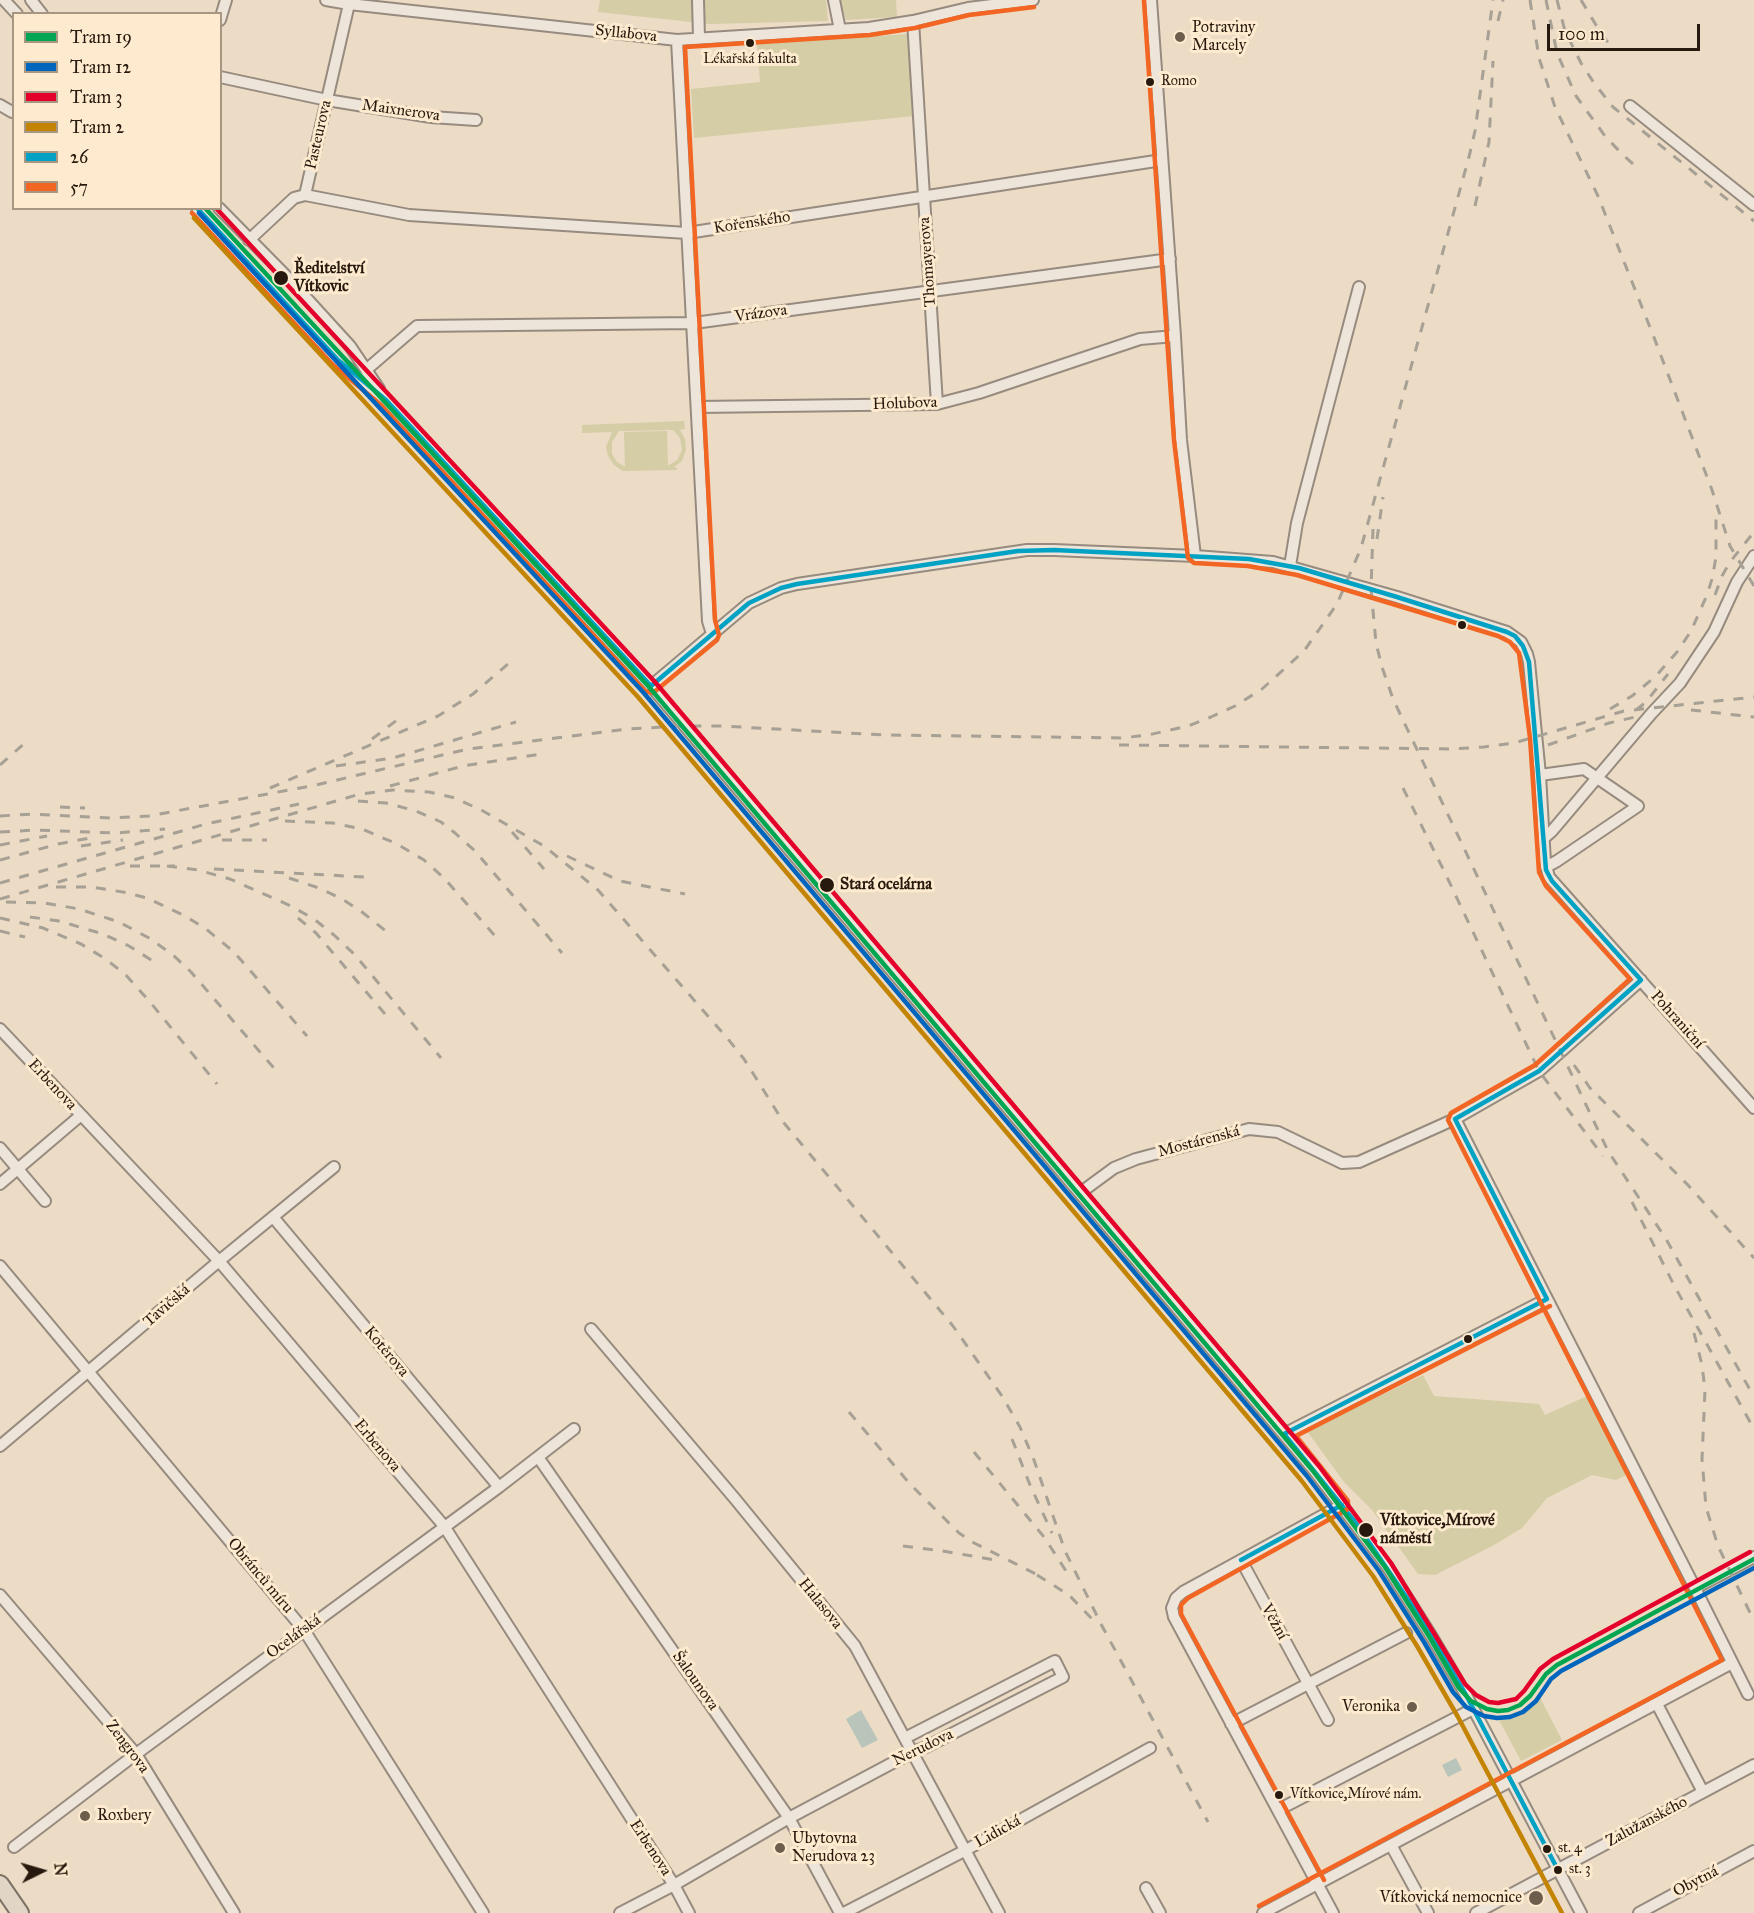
<!DOCTYPE html>
<html>
<head>
<meta charset="utf-8">
<style>
  body { margin:0 }
  #map { position:relative; width:1754px; height:1913px; overflow:hidden; background:#ecdbc5; font-family:"IM FELL Great Primer",serif }
  canvas { display:block }
  .legend { position:absolute; left:12px; top:12px; width:210px; height:198px; box-sizing:border-box; background:#fdeacf; border:2px solid #a79681; margin:0; padding:8px 10px; list-style:none; font-size:18px; color:#27190d }
  .legend li { display:flex; align-items:center; gap:12px; height:30px }
  .legend b { width:30px; border:2px solid #a79681 }
  .north { position:absolute; left:12px; top:1841px; width:60px; height:60px; -webkit-text-stroke:4px #fdeacf; paint-order:stroke; rotate:85deg; font-size:16px; font-weight:700; line-height:24px; text-align:center; color:#27190d }
  .north::after { content:''; display:block; margin:auto; width:21px; height:27px; background:#27190d; clip-path:polygon(50% 0,100% 100%,50% 72%,0 100%) }
  .scale { position:absolute; left:1547px; top:24px; width:153px; height:27px; box-sizing:border-box; border:3px solid #27190d; border-top:0; padding-left:8px; font-size:18px; line-height:21px; white-space:nowrap; color:#27190d; -webkit-text-stroke:4px #fdeacf; paint-order:stroke }
</style>
</head>
<body>
<div id="map">
<canvas width="1754" height="1913"></canvas>
<ul class="legend">
<li><b style="height:8px;background:#00a651"></b>Tram 19</li>
<li><b style="height:8px;background:#0065bd"></b>Tram 12</li>
<li><b style="height:8px;background:#e4002b"></b>Tram 3</li>
<li><b style="height:8px;background:#c38303"></b>Tram 2</li>
<li><b style="height:8px;background:#02a2c4"></b>26</li>
<li><b style="height:8px;background:#f26522"></b>57</li>
</ul>
<div class="north">N</div>
<div class="scale">100 m</div>
</div>
<script>
const context = document.querySelector('canvas').getContext('2d');
context.lineJoin = 'round';
function fill(path, color) {
  context.fillStyle = color;
  context.fill(path, 'evenodd');
}
function poly(rows) {
  const path = new Path2D();
  for (const r of rows) {
    path.moveTo(r[0], r[1]);
    for (let i = 2; i < r.length; i += 2) path.lineTo(r[i], r[i + 1]);
  }
  return path;
}
function stroke(path, color, width, dash) {
  context.strokeStyle = color;
  context.lineWidth = width;
  context.lineCap = dash ? 'butt' : 'round';
  context.setLineDash(dash || []);
  context.stroke(path);
}
function drawText(font, color, halo, rows, align = 'center') {
  context.font = font + ' "IM FELL Great Primer",serif';
  context.lineWidth = 6;
  context.setLineDash([]);
  context.textBaseline = 'middle';
  context.strokeStyle = halo;
  context.fillStyle = color;
  for (const [text, x, y, turn = 0] of rows) {
    context.save();
    context.translate(x, y);
    context.rotate((+turn || 0) * Math.PI / 180);
    context.textAlign = isNaN(turn) ? turn : align;
    if (halo) context.strokeText(text, 0, 0);
    context.fillText(text, 0, 0);
    context.restore();
  }
}
fill(poly([
  [600,0,826,0,828,21,710,24,598,12],
  [840,0,896,0,897,17,846,20],
  [907,34,914,116,694,138,691,89,760,82,757,44],
  [684,421,685,429,680,430,685,439,686,450,682,461,674,467,677,468,677,470,623,471,614,465,608,456,606,447,612,432,582,433,582,425],
  [673,430,680,438,682,450,677,460,669,465,625,467,668,465,667,431,624,432,625,467,617,462,612,454,612,442,619,431],
  [1423,1375,1434,1396,1539,1404,1545,1415,1587,1396,1628,1474,1616,1480,1592,1475,1547,1498,1522,1528,1494,1545,1435,1575,1418,1574,1372,1510,1344,1482,1307,1431],
  [1538,1694,1562,1740,1521,1761,1497,1716,1508,1715,1521,1710,1530,1704]
]), '#d4cda6');
fill(poly([
  [861,1710,878,1740,862,1748,846,1719],
  [1456,1758,1462,1770,1448,1777,1442,1765]
]), '#b9c4bb');
const minor = poly([
  [4,0,17,14],
  [31,0,42,14],
  [326,0,349,4,677,40,869,28,913,21,968,8,1033,0],
  [698,0,699,38],
  [834,0,840,30],
  [1151,0,1175,336,1181,440,1195,556],
  [220,20,226,0],
  [913,21,937,404],
  [677,40,708,621,712,634],
  [220,77,327,100,431,117,476,120],
  [0,105,12,112,14,111],
  [1630,106,1754,205],
  [305,195,409,215,687,233,1162,160],
  [197,208,338,360,386,400,651,686,1314,1470,1387,1566,1432,1637,1466,1695,1581,1913],
  [219,208,289,279,350,346,379,389],
  [249,240,294,198,305,195,349,4],
  [366,370,417,326,694,323,1170,259],
  [697,407,937,404,979,393,1140,339,1175,336],
  [1290,566,1297,523,1359,287],
  [651,686,749,603,781,588,797,584,1027,550,1054,550,1195,556,1273,562,1397,597,1507,632,1521,642,1527,654,1529,662,1540,775,1545,862,1549,877,1754,1108],
  [1540,775,1584,769,1638,806,1557,861,1546,867],
  [1543,839,1552,831,1651,714,1680,683,1714,632,1737,582,1754,556],
  [1641,980,1539,1071,1455,1119,1694,1586,1748,1694],
  [0,1029,219,1261,444,1526,674,1885,689,1913],
  [0,1148,45,1201],
  [0,1184,80,1116],
  [1080,1193,1114,1168,1136,1159,1249,1129,1278,1132,1342,1163,1359,1162,1455,1119],
  [273,1217,499,1487],
  [0,1266,304,1630,483,1913],
  [591,1329,736,1500,855,1646,999,1913],
  [1284,1434,1547,1299],
  [0,1446,219,1261,334,1167],
  [538,1457,789,1818,840,1913],
  [1241,1560,1328,1720],
  [1695,1588,1754,1557],
  [0,1595,136,1754,234,1913],
  [1657,1704,1703,1792],
  [1231,1724,1406,1633],
  [1278,1810,1473,1709],
  [1391,1845,1428,1913],
  [14,1847,136,1754,499,1487,574,1429],
  [1146,1888,1160,1913],
  [620,1913,674,1885,789,1818,913,1752,926,1747,1063,1677,1055,1661,905,1738],
  [844,1913,966,1850,1150,1748],
  [1263,1913,1732,1663],
  [1333,1913,1174,1617,1172,1608,1176,1598,1183,1592,1342,1505],
  [1476,1913,1754,1765],
  [1639,1913,1754,1851]
]);
const primary = poly([
  [0,1884,20,1913]
]);
stroke(minor, '#968b7e', 14);
stroke(primary, '#7b7164', 20);
stroke(minor, '#eee5da', 10);
stroke(primary, '#e1d5c5', 16);
stroke(poly([
  [1530,0,1539,58,1555,107,1598,196,1655,340,1712,490,1730,546,1754,586],
  [1546,0,1557,53,1576,96,1605,136,1623,155,1640,170],
  [1557,0,1565,31,1581,63,1594,83,1613,107,1754,221],
  [1581,0,1602,35,1611,46],
  [1498,21,1503,0],
  [1475,206,1489,142,1493,61],
  [1373,529,1371,589,1376,643,1382,667,1393,699,1608,1151,1666,1239,1754,1397],
  [1377,539,1383,497],
  [1715,595,1722,576,1730,562,1754,532],
  [1610,709,1632,696,1656,676,1677,652,1691,631,1707,595,1712,579,1716,557,1716,519],
  [1636,710,1646,702,1668,674],
  [1691,710,1754,717],
  [372,739,401,717],
  [1119,745,1453,749,1484,747,1514,743,1624,711,1754,697],
  [1548,745,1609,723,1635,717],
  [0,765,26,742],
  [336,766,393,758,516,722],
  [390,786,463,766,541,754],
  [270,788,438,716,473,694,508,664],
  [1403,788,1445,873,1539,1071,1603,1156],
  [358,801,386,803,416,811,441,822,455,833,475,851,562,953],
  [60,807,85,808],
  [0,816,32,814,112,818,149,816,316,785,468,749,627,729,681,726,721,726,885,735,1121,738,1148,735,1188,726,1211,717,1235,706,1262,689,1304,651,1337,604,1361,548,1469,157,1475,131,1493,0],
  [285,821,333,823,362,829,397,844,424,860,444,878,496,937],
  [0,832,36,830,116,833,165,829],
  [512,832,544,869],
  [222,840,267,840],
  [0,845,47,836],
  [81,846,123,840],
  [567,856,620,881,685,894],
  [0,860,58,844,90,838],
  [130,866,175,866],
  [167,866,198,870,230,879,291,906,314,919,334,935,355,955,441,1058],
  [214,869,365,877],
  [289,878,319,888,342,899,362,912,387,932],
  [0,883,206,824,299,804],
  [56,887,91,887,123,892,147,898,185,916,206,929,234,952,307,1036],
  [0,899,360,794,393,790,429,792,455,798,483,811,544,846,598,890,728,1039,744,1059,784,1123,953,1326,1002,1396,1020,1427,1034,1460,1065,1551,1104,1630],
  [6,902,45,903,79,909,119,922,149,938,173,955,191,972,279,1074],
  [30,917,59,921,103,934,129,946,156,963],
  [0,918,43,928,81,944,104,958,125,974,150,1002,217,1084],
  [298,918,316,933,385,1014],
  [0,931,25,937],
  [1574,1065,1590,1088,1687,1184,1754,1258],
  [1632,1202,1675,1287,1754,1429],
  [1694,1333,1702,1365,1705,1390,1702,1459,1706,1507,1718,1546,1754,1621],
  [849,1412,910,1484,959,1533,974,1543,1044,1578],
  [1012,1439,1030,1485,1052,1533],
  [974,1452,1044,1537,1070,1577],
  [903,1546,943,1551,995,1560],
  [1037,1575,1069,1595,1093,1620],
  [1101,1624,1208,1822]
]), '#a7a095', 3, [10, 10]);
stroke(poly([
  [197,208,338,360,386,400,651,686],
  [651,686,749,603,781,588,797,584,1018,551,1054,550,1249,559,1299,568,1397,597,1507,632,1515,636,1523,646,1529,662,1546,870,1552,881,1641,980],
  [1547,1299,1455,1119,1539,1071,1641,980],
  [1284,1434,1355,1522,1420,1617,1466,1695,1558,1870],
  [1284,1434,1547,1299],
  [1241,1560,1342,1505]
]), '#02a2c4', 4.5);
stroke(poly([
  [1144,1,1174,440,1188,558,1194,563,1248,566,1297,575,1498,636,1510,642,1519,653,1530,738,1539,872,1546,886,1630,979,1535,1065,1451,1113,1448,1120,1722,1660,1259,1906],
  [192,213,333,365,381,405,645,691,653,693,717,640,719,635,715,620,685,47,870,35,915,28,969,15,1034,7],
  [1324,1880,1181,1614,1181,1605,1188,1598,1348,1509,1348,1501,1296,1436,1550,1306]
]), '#f26522', 4.5);
stroke(poly([
  [205,208,649,687,1313,1471,1385,1567,1430,1638,1459,1688,1471,1701,1487,1709,1498,1711,1508,1710,1520,1705,1530,1696,1546,1674,1557,1665,1754,1559]
]), '#00a651', 4.5);
stroke(poly([
  [199,213,643,692,1307,1476,1379,1571,1424,1642,1453,1692,1466,1707,1484,1716,1497,1718,1510,1717,1523,1712,1536,1701,1551,1679,1561,1671,1754,1568]
]), '#0065bd', 4.5);
stroke(poly([
  [216,208,655,682,1319,1466,1391,1563,1465,1684,1476,1695,1489,1702,1498,1703,1516,1699,1524,1691,1540,1669,1553,1659,1750,1552]
]), '#e4002b', 4.5);
stroke(poly([
  [194,218,638,697,1301,1480,1373,1576,1417,1646,1458,1717,1562,1913]
]), '#c38303', 4.5);
for (const [x, y, r, color] of [
  [1180,37,6,"#6c5d4d"],
  [750,43,5,"#27190d"],
  [1150,82,5,"#27190d"],
  [281,278,8,"#27190d"],
  [1462,625,5,"#27190d"],
  [827,885,8,"#27190d"],
  [1468,1339,5,"#27190d"],
  [1366,1530,8,"#27190d"],
  [1412,1707,6,"#6c5d4d"],
  [1279,1795,5,"#27190d"],
  [85,1816,6,"#6c5d4d"],
  [780,1848,6,"#6c5d4d"],
  [1547,1849,5,"#27190d"],
  [1558,1870,5,"#27190d"],
  [1536,1898,8,"#6c5d4d"]
]) {
  const dot = new Path2D();
  dot.arc(x, y, r, 0, 2 * Math.PI);
  context.fillStyle = color;
  context.fill(dot);
  stroke(dot, '#fdeacf', 2);
}
drawText('14px', '#27190d', '#fdeacf', [
  ["Lékařská fakulta",750,60,"center"],
  ["Romo",1161,82],
  ["Vítkovice,Mírové nám.",1290,1795],
  ["st. 4",1558,1849],
  ["st. 3",1569,1870]
], 'left');
drawText('16px', '#27190d', '#fdeacf', [
  ["Potraviny",1192,28],
  ["Marcely",1192,46],
  ["Veronika",1400,1707,"right"],
  ["Roxbery",97,1816],
  ["Ubytovna",792,1839],
  ["Nerudova 23",792,1857],
  ["Vítkovická nemocnice",1522,1898,"right"]
], 'left');
drawText('16px', '#27190d', '#fdeacf', [
  ["Syllabova",626,34,6],
  ["Maixnerova",401,111,8],
  ["Pasteurova",319,135,-77],
  ["Kořenského",752,223,-9],
  ["Thomayerova",928,262,-94],
  ["Vrázova",761,314,-8],
  ["Holubova",905,404,-2],
  ["Pohraniční",1677,1020,48],
  ["Erbenova",52,1085,47],
  ["Mostárenská",1199,1142,-15],
  ["Tavičská",167,1306,-41],
  ["Kotěrova",386,1352,50],
  ["Erbenova",377,1446,50],
  ["Obránců míru",260,1576,50],
  ["Halasova",820,1604,51],
  ["Věžní",1274,1622,61],
  ["Ocelářská",294,1637,-36],
  ["Šalounova",695,1681,55],
  ["Zengrova",127,1747,53],
  ["Nerudova",923,1748,-26],
  ["Zalužanského",1647,1822,-28],
  ["Lidická",998,1832,-29],
  ["Erbenova",650,1848,57],
  ["Obytná",1696,1882,-28]
]);
drawText('bold 16px', '#27190d', '#fdeacf', [
  ["Ředitelství",294,269],
  ["Vítkovic",294,287],
  ["Stará ocelárna",840,885],
  ["Vítkovice,Mírové",1380,1521],
  ["náměstí",1380,1539]
], 'left');
</script>
</body>
</html>
